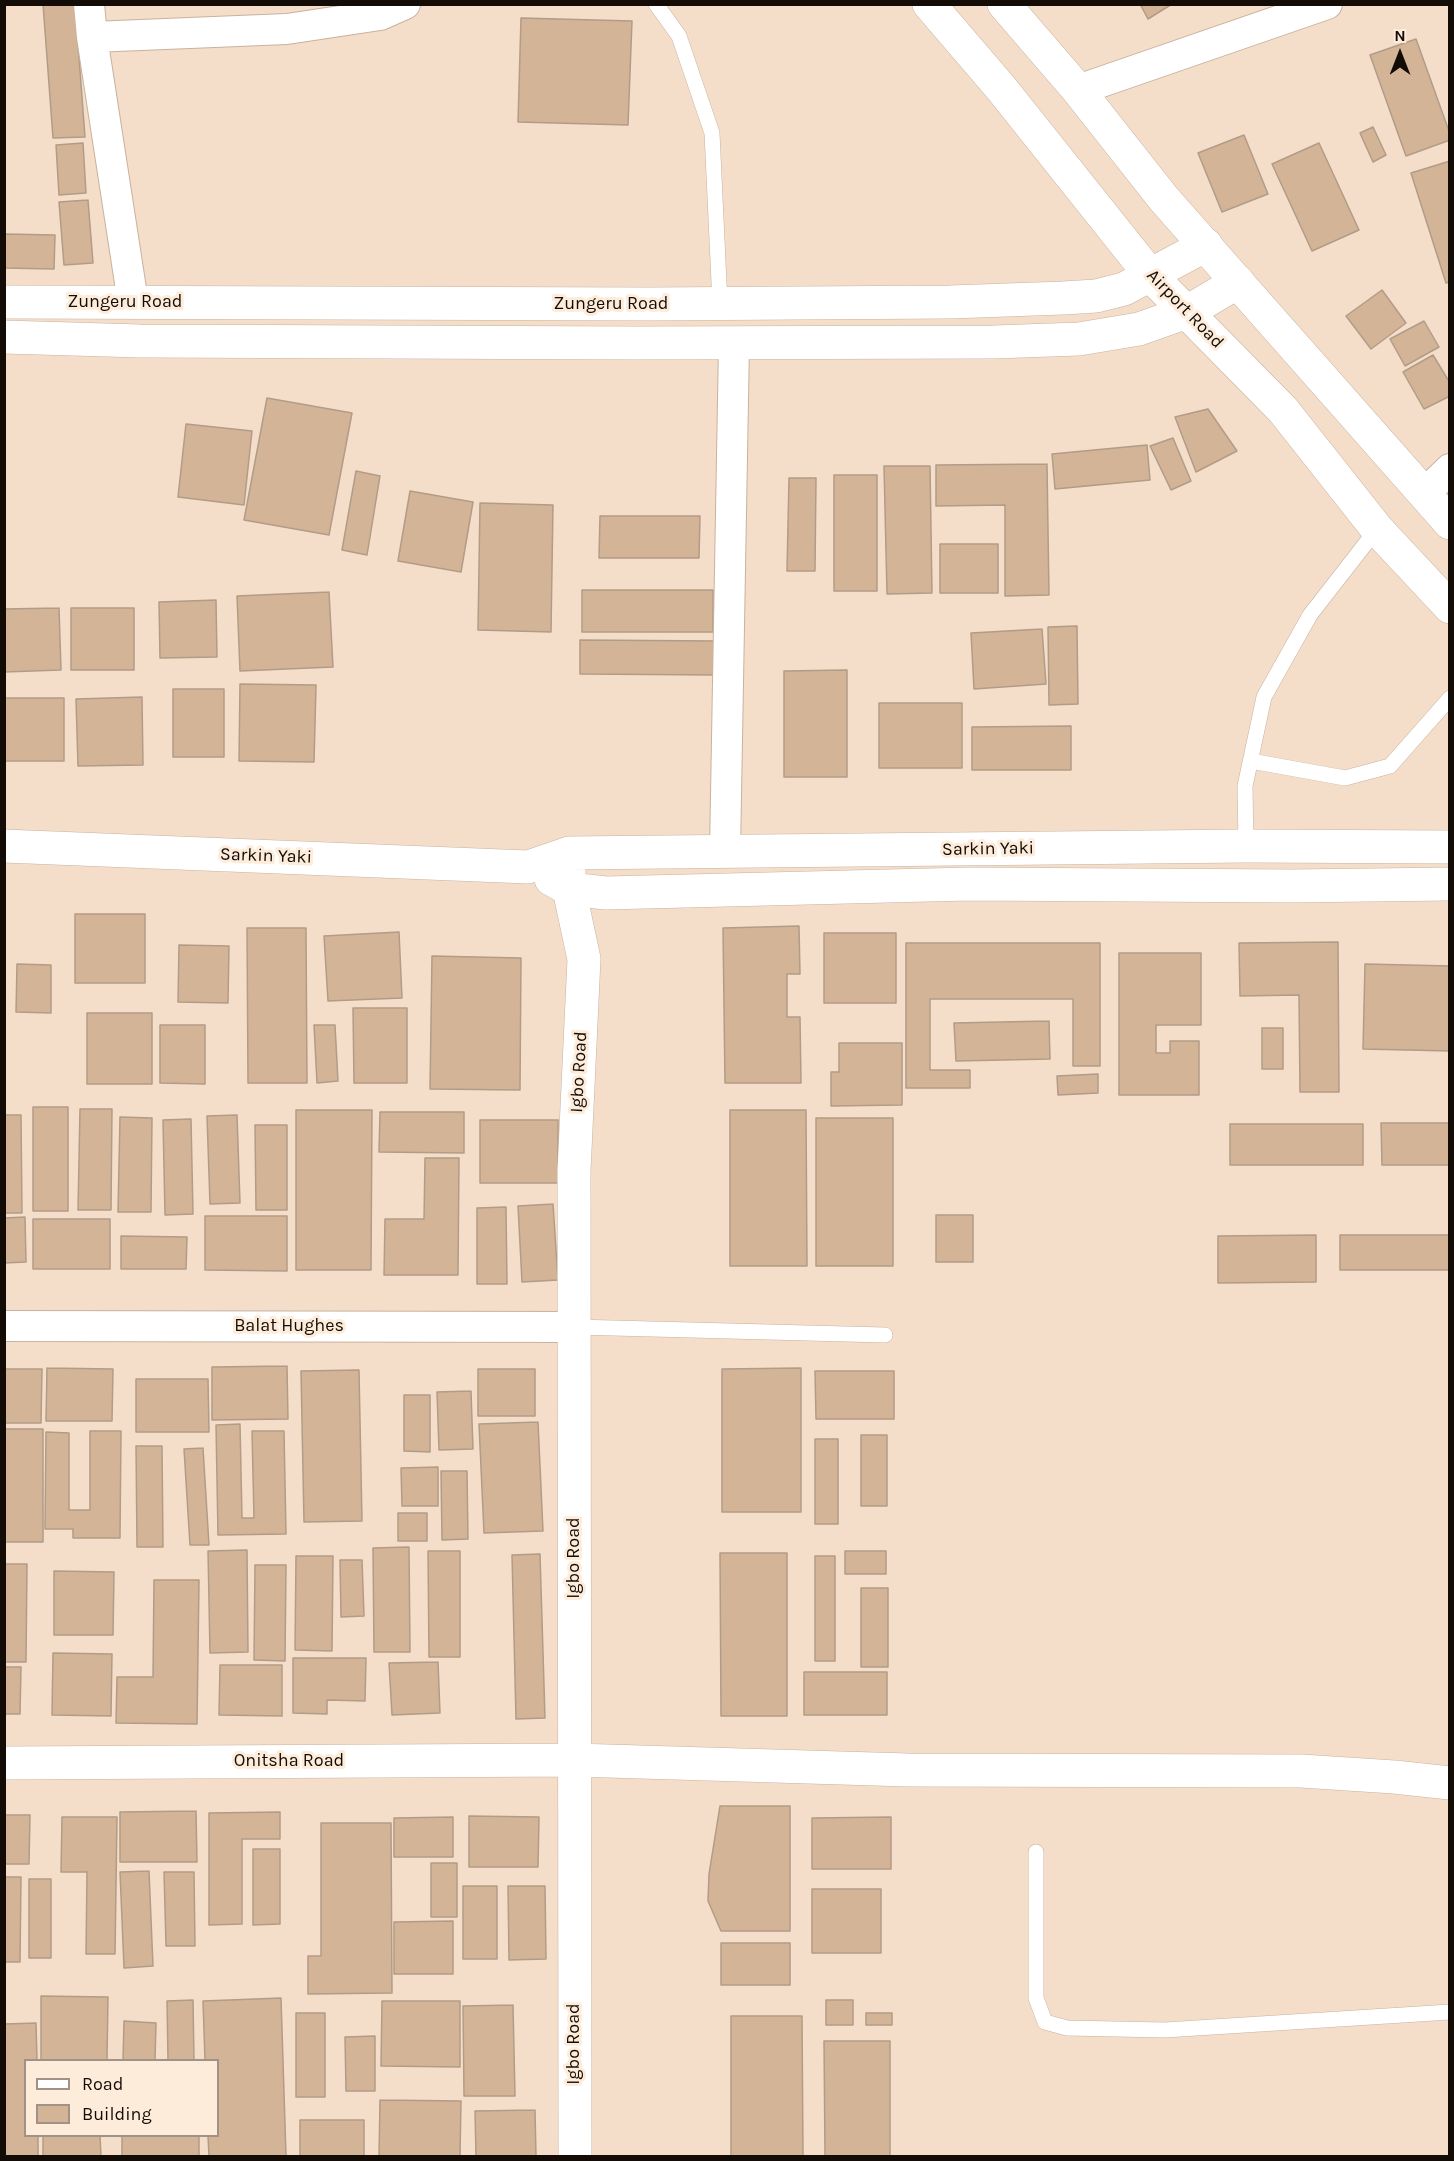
<!DOCTYPE html>
<html>
<head>
<meta charset="utf-8">
<style>
  body { margin:0 }
  #map { position:relative; width:1454px; height:2161px; overflow:hidden; background:#f5dec9; font-family:Karla,sans-serif }
  canvas { display:block }
  .frame { position:absolute; inset:0; border:6px solid #130c06; pointer-events:none }
  .legend { position:absolute; left:24px; top:2059px; width:195px; height:78px; box-sizing:border-box; background:#feecdb; border:2px solid #a09286; margin:0; padding:8px 10px; list-style:none; font-size:18px; color:#130c06 }
  .legend li { display:flex; align-items:center; gap:12px; height:30px }
  .legend b { width:30px; border:2px solid #a09286 }
  .north { position:absolute; left:1370px; top:24px; width:60px; height:60px; -webkit-text-stroke:4px #feecdb; paint-order:stroke; rotate:0deg; font-size:16px; font-weight:700; line-height:24px; text-align:center; color:#130c06 }
  .north::after { content:''; display:block; margin:auto; width:21px; height:27px; background:#130c06; clip-path:polygon(50% 0,100% 100%,50% 72%,0 100%) }
</style>
</head>
<body>
<div id="map">
<canvas width="1454" height="2161"></canvas>
<div class="frame"></div>
<ul class="legend">
<li><b style="height:8px;background:#fff"></b>Road</li>
<li><b style="height:16px;background:#d4b496"></b>Building</li>
</ul>
<div class="north">N</div>
</div>
<script>
const context = document.querySelector('canvas').getContext('2d');
context.lineJoin = 'round';
function fill(path, color) {
  context.fillStyle = color;
  context.fill(path, 'evenodd');
}
function poly(rows) {
  const path = new Path2D();
  for (const r of rows) {
    path.moveTo(r[0], r[1]);
    for (let i = 2; i < r.length; i += 2) path.lineTo(r[i], r[i + 1]);
  }
  return path;
}
function stroke(path, color, width, dash) {
  context.strokeStyle = color;
  context.lineWidth = width;
  context.lineCap = dash ? 'butt' : 'round';
  context.setLineDash(dash || []);
  context.stroke(path);
}
function drawText(font, color, halo, rows, align = 'center') {
  context.font = font + ' Karla,sans-serif';
  context.lineWidth = 6;
  context.setLineDash([]);
  context.textBaseline = 'middle';
  context.strokeStyle = halo;
  context.fillStyle = color;
  for (const [text, x, y, turn = 0] of rows) {
    context.save();
    context.translate(x, y);
    context.rotate((+turn || 0) * Math.PI / 180);
    context.textAlign = isNaN(turn) ? turn : align;
    if (halo) context.strokeText(text, 0, 0);
    context.fillText(text, 0, 0);
    context.restore();
  }
}
const building = poly([
  [43,4,75,4,85,137,53,138,43,4],
  [1140,4,1172,4,1148,19,1140,4],
  [521,18,632,21,628,125,518,122,521,18],
  [1416,39,1450,134,1450,140,1406,156,1370,55,1416,39],
  [1373,127,1386,155,1373,162,1360,133,1373,127],
  [1244,135,1268,194,1222,212,1198,153,1244,135],
  [83,143,86,193,59,195,56,145,83,143],
  [1319,143,1359,230,1312,251,1272,164,1319,143],
  [1450,161,1450,282,1446,283,1411,173,1450,161],
  [88,200,93,263,64,265,59,202,88,200],
  [4,234,55,235,54,269,4,268,4,234],
  [1382,290,1406,323,1371,349,1346,316,1382,290],
  [1424,321,1439,347,1405,366,1390,339,1424,321],
  [1433,355,1450,383,1450,396,1424,409,1403,372,1433,355],
  [267,398,352,413,329,535,244,520,267,398],
  [1208,409,1237,451,1196,472,1175,417,1208,409],
  [186,424,252,431,244,505,178,497,186,424],
  [1173,438,1191,481,1171,490,1150,446,1173,438],
  [1147,445,1150,480,1055,489,1052,454,1147,445],
  [1047,464,1049,595,1005,596,1005,505,936,506,936,465,1047,464],
  [884,466,930,466,932,593,887,594,884,466],
  [356,471,380,476,367,555,342,550,356,471],
  [834,475,877,475,877,591,834,591,834,475],
  [789,478,816,478,815,571,787,571,789,478],
  [410,491,473,502,461,572,398,561,410,491],
  [480,503,553,505,551,632,478,630,480,503],
  [600,516,700,516,699,558,599,558,600,516],
  [940,544,998,544,998,593,940,593,940,544],
  [582,590,713,590,713,632,582,632,582,590],
  [329,592,333,667,240,671,237,596,329,592],
  [216,600,217,657,160,658,159,602,216,600],
  [59,608,61,670,4,672,4,609,59,608],
  [71,608,134,608,134,670,71,670,71,608],
  [1077,626,1078,704,1049,705,1048,627,1077,626],
  [1042,629,1046,684,974,689,971,633,1042,629],
  [580,640,717,641,716,675,580,674,580,640],
  [847,670,847,777,784,777,784,671,847,670],
  [240,684,316,685,314,762,239,761,240,684],
  [173,689,224,689,224,757,173,757,173,689],
  [142,697,143,765,78,766,76,699,142,697],
  [4,698,64,698,64,761,4,761,4,698],
  [879,703,962,703,962,768,879,768,879,703],
  [1071,726,1071,770,972,770,972,727,1071,726],
  [75,914,145,914,145,983,75,983,75,914],
  [799,926,800,974,787,974,787,1017,800,1017,801,1083,725,1083,723,928,799,926],
  [247,928,306,928,307,1083,248,1083,247,928],
  [399,932,402,998,328,1001,324,936,399,932],
  [824,933,896,933,896,1003,824,1003,824,933],
  [1338,942,1339,1092,1300,1092,1299,995,1240,996,1239,943,1338,942],
  [906,943,1100,943,1100,1066,1073,1066,1073,999,930,999,930,1070,970,1070,970,1088,906,1088,906,943],
  [179,945,229,946,228,1003,178,1002,179,945],
  [1119,953,1201,953,1201,1025,1156,1025,1156,1053,1170,1053,1170,1041,1199,1041,1199,1095,1119,1095,1119,953],
  [432,956,521,958,520,1090,430,1089,432,956],
  [17,964,51,965,51,1013,16,1012,17,964],
  [1365,964,1450,966,1450,1051,1363,1049,1365,964],
  [353,1008,407,1008,407,1083,354,1083,353,1008],
  [87,1013,152,1013,152,1084,87,1084,87,1013],
  [1049,1021,1050,1059,956,1061,954,1023,1049,1021],
  [160,1025,205,1025,205,1084,160,1083,160,1025],
  [314,1025,335,1025,338,1081,317,1083,314,1025],
  [1262,1028,1283,1028,1283,1069,1262,1069,1262,1028],
  [839,1043,902,1043,902,1105,831,1106,831,1072,839,1072,839,1043],
  [1098,1074,1098,1093,1058,1095,1057,1076,1098,1074],
  [33,1107,68,1107,68,1211,33,1211,33,1107],
  [80,1109,112,1109,111,1210,78,1210,80,1109],
  [296,1110,372,1110,371,1270,296,1270,296,1110],
  [730,1110,806,1110,807,1266,730,1266,730,1110],
  [380,1112,464,1112,464,1153,379,1152,380,1112],
  [4,1115,21,1115,22,1213,4,1213,4,1115],
  [237,1115,240,1203,210,1204,207,1116,237,1115],
  [120,1117,152,1118,151,1212,118,1212,120,1117],
  [816,1118,893,1118,893,1266,816,1266,816,1118],
  [191,1119,193,1214,165,1215,163,1120,191,1119],
  [480,1120,558,1120,558,1183,480,1183,480,1120],
  [1381,1123,1450,1123,1450,1165,1382,1165,1381,1123],
  [1230,1124,1363,1124,1363,1165,1230,1165,1230,1124],
  [255,1125,287,1125,287,1210,256,1210,255,1125],
  [425,1158,459,1158,458,1275,384,1275,385,1219,424,1219,425,1158],
  [553,1204,558,1280,522,1282,518,1206,553,1204],
  [506,1207,507,1284,477,1284,477,1208,506,1207],
  [936,1215,973,1215,973,1262,936,1262,936,1215],
  [205,1216,287,1216,287,1271,205,1270,205,1216],
  [25,1217,26,1262,4,1263,4,1218,25,1217],
  [33,1219,110,1219,110,1269,33,1269,33,1219],
  [1316,1235,1316,1282,1218,1283,1218,1236,1316,1235],
  [1340,1235,1450,1235,1450,1270,1340,1270,1340,1235],
  [121,1236,187,1237,186,1269,121,1269,121,1236],
  [287,1366,288,1419,212,1420,212,1367,287,1366],
  [47,1368,113,1369,112,1421,46,1421,47,1368],
  [801,1368,801,1512,722,1512,722,1369,801,1368],
  [4,1369,42,1369,41,1423,4,1423,4,1369],
  [478,1369,535,1369,535,1416,478,1416,478,1369],
  [359,1370,362,1521,304,1522,301,1371,359,1370],
  [815,1371,894,1371,894,1419,816,1419,815,1371],
  [136,1379,208,1379,209,1432,136,1432,136,1379],
  [471,1391,473,1449,439,1450,437,1392,471,1391],
  [404,1395,430,1395,430,1452,404,1451,404,1395],
  [538,1422,543,1531,484,1533,479,1424,538,1422],
  [240,1424,242,1518,254,1518,252,1431,284,1431,286,1534,218,1535,216,1425,240,1424],
  [5,1429,43,1429,43,1542,5,1542,5,1429],
  [90,1431,121,1431,120,1538,73,1538,73,1529,45,1529,46,1432,69,1433,69,1510,90,1510,90,1431],
  [861,1435,887,1435,887,1506,861,1506,861,1435],
  [815,1439,838,1439,838,1524,815,1524,815,1439],
  [136,1446,162,1446,163,1547,137,1547,136,1446],
  [203,1448,209,1545,190,1545,184,1449,203,1448],
  [438,1467,438,1506,402,1506,401,1468,438,1467],
  [441,1471,467,1471,468,1539,442,1540,441,1471],
  [398,1513,427,1513,427,1541,398,1541,398,1513],
  [409,1547,410,1652,374,1652,373,1548,409,1547],
  [247,1550,248,1652,210,1653,208,1551,247,1550],
  [428,1551,460,1551,460,1657,429,1657,428,1551],
  [845,1551,886,1551,886,1574,845,1574,845,1551],
  [720,1553,787,1553,787,1716,721,1716,720,1553],
  [540,1554,545,1718,516,1719,512,1555,540,1554],
  [296,1556,333,1556,332,1651,295,1650,296,1556],
  [815,1556,835,1556,835,1661,815,1661,815,1556],
  [340,1560,362,1560,364,1616,341,1617,340,1560],
  [4,1564,27,1564,26,1662,4,1662,4,1564],
  [255,1565,286,1565,285,1661,254,1660,255,1565],
  [54,1571,114,1572,113,1635,54,1635,54,1571],
  [154,1580,199,1580,197,1724,116,1723,117,1677,153,1677,154,1580],
  [861,1588,888,1588,888,1667,861,1667,861,1588],
  [53,1653,112,1654,111,1716,52,1715,53,1653],
  [293,1658,366,1658,365,1701,327,1700,327,1714,293,1713,293,1658],
  [438,1662,440,1713,392,1715,389,1663,438,1662],
  [220,1665,282,1665,282,1716,219,1715,220,1665],
  [4,1667,21,1667,20,1714,4,1714,4,1667],
  [804,1672,887,1672,887,1715,804,1715,804,1672],
  [720,1806,790,1806,790,1931,721,1931,708,1901,709,1874,720,1806],
  [196,1811,197,1862,120,1862,120,1812,196,1811],
  [280,1812,280,1839,242,1839,242,1924,209,1925,209,1813,280,1812],
  [4,1815,30,1815,29,1864,4,1864,4,1815],
  [469,1816,539,1817,538,1867,469,1867,469,1816],
  [62,1817,117,1817,115,1954,86,1954,87,1872,61,1872,62,1817],
  [453,1817,453,1857,394,1857,394,1818,453,1817],
  [891,1817,891,1869,812,1869,812,1818,891,1817],
  [321,1823,391,1823,392,1993,308,1994,308,1956,321,1956,321,1823],
  [253,1849,280,1849,280,1924,253,1925,253,1849],
  [431,1863,457,1863,457,1917,431,1917,431,1863],
  [149,1871,153,1966,124,1968,120,1872,149,1871],
  [164,1872,194,1872,195,1946,166,1946,164,1872],
  [4,1877,21,1877,20,1962,4,1962,4,1877],
  [29,1879,51,1879,51,1958,29,1958,29,1879],
  [463,1886,497,1886,497,1959,463,1959,463,1886],
  [508,1886,545,1886,546,1959,509,1960,508,1886],
  [812,1889,881,1889,881,1953,812,1953,812,1889],
  [453,1921,453,1974,394,1974,394,1922,453,1921],
  [721,1943,790,1943,790,1985,721,1985,721,1943],
  [41,1996,108,1997,107,2060,41,2060,41,1996],
  [281,1998,286,2156,209,2156,208,2136,218,2136,218,2060,205,2060,203,2001,281,1998],
  [193,2000,194,2060,168,2060,167,2001,193,2000],
  [826,2000,853,2000,853,2025,826,2025,826,2000],
  [382,2001,460,2001,460,2067,381,2066,382,2001],
  [513,2005,515,2096,464,2096,463,2006,513,2005],
  [296,2013,325,2013,325,2097,296,2097,296,2013],
  [866,2013,892,2013,892,2025,866,2025,866,2013],
  [731,2016,802,2016,803,2156,731,2156,731,2016],
  [124,2021,156,2023,155,2060,123,2060,124,2021],
  [36,2023,37,2060,26,2060,26,2136,38,2136,38,2156,4,2156,4,2024,36,2023],
  [375,2036,375,2091,346,2091,345,2037,375,2036],
  [824,2041,890,2041,890,2156,825,2156,824,2041],
  [380,2100,461,2101,460,2156,379,2156,380,2100],
  [535,2110,536,2156,476,2156,475,2111,535,2110],
  [300,2120,364,2120,364,2156,300,2156,300,2120],
  [43,2136,100,2136,101,2156,43,2156,43,2136],
  [122,2136,199,2136,199,2156,122,2156,122,2136]
]);
fill(building, '#d4b496');
stroke(building, '#b19c88', 1.5);
const service = poly([
  [656,4,679,36,712,133,720,304],
  [1251,761,1345,778,1390,766,1450,698],
  [1246,846,1245,786,1264,697,1310,615,1377,529],
  [574,1327,885,1335],
  [1036,1852,1036,1998,1045,2022,1067,2028,1165,2030,1450,2012]
]);
const minor = poly([
  [89,4,92,37,133,302],
  [92,37,287,29,380,15,405,4],
  [1078,90,1327,4],
  [1424,494,1450,469],
  [725,852,734,343],
  [4,1326,574,1327]
]);
const tertiary = poly([
  [4,302,649,304,950,302,1063,298,1096,296,1124,289,1206,245],
  [4,337,140,341,635,343,994,342,1079,339,1139,329,1187,312,1238,282],
  [4,846,528,867,569,853,1246,846,1450,847],
  [569,853,569,889,584,959,574,1171,575,2156],
  [551,879,569,889,606,893,969,884,1292,886,1450,884],
  [4,1763,574,1760,908,1770,1301,1771,1394,1777,1450,1783]
]);
const secondary = poly([
  [929,4,1001,88,1151,276,1283,410,1377,529,1450,607],
  [1004,4,1078,90,1164,199,1450,523]
]);
stroke(service, '#c8b29e', 16);
stroke(minor, '#c8b29e', 32);
stroke(tertiary, '#c8b29e', 34);
stroke(secondary, '#c8b29e', 34);
stroke(service, '#fff', 15);
stroke(minor, '#fff', 30);
stroke(tertiary, '#fff', 33);
stroke(secondary, '#fff', 33);
drawText('18px', '#130c06', '#feecdb', [
  ["Zungeru Road",125,302],
  ["Zungeru Road",611,304],
  ["Airport Road",1185,309,46],
  ["Sarkin Yaki",988,849,-1],
  ["Sarkin Yaki",266,856,2],
  ["Igbo Road",579,1072,-87],
  ["Balat Hughes",289,1326],
  ["Igbo Road",574,1558,-90],
  ["Onitsha Road",289,1761],
  ["Igbo Road",574,2044,-90]
]);
</script>
</body>
</html>
